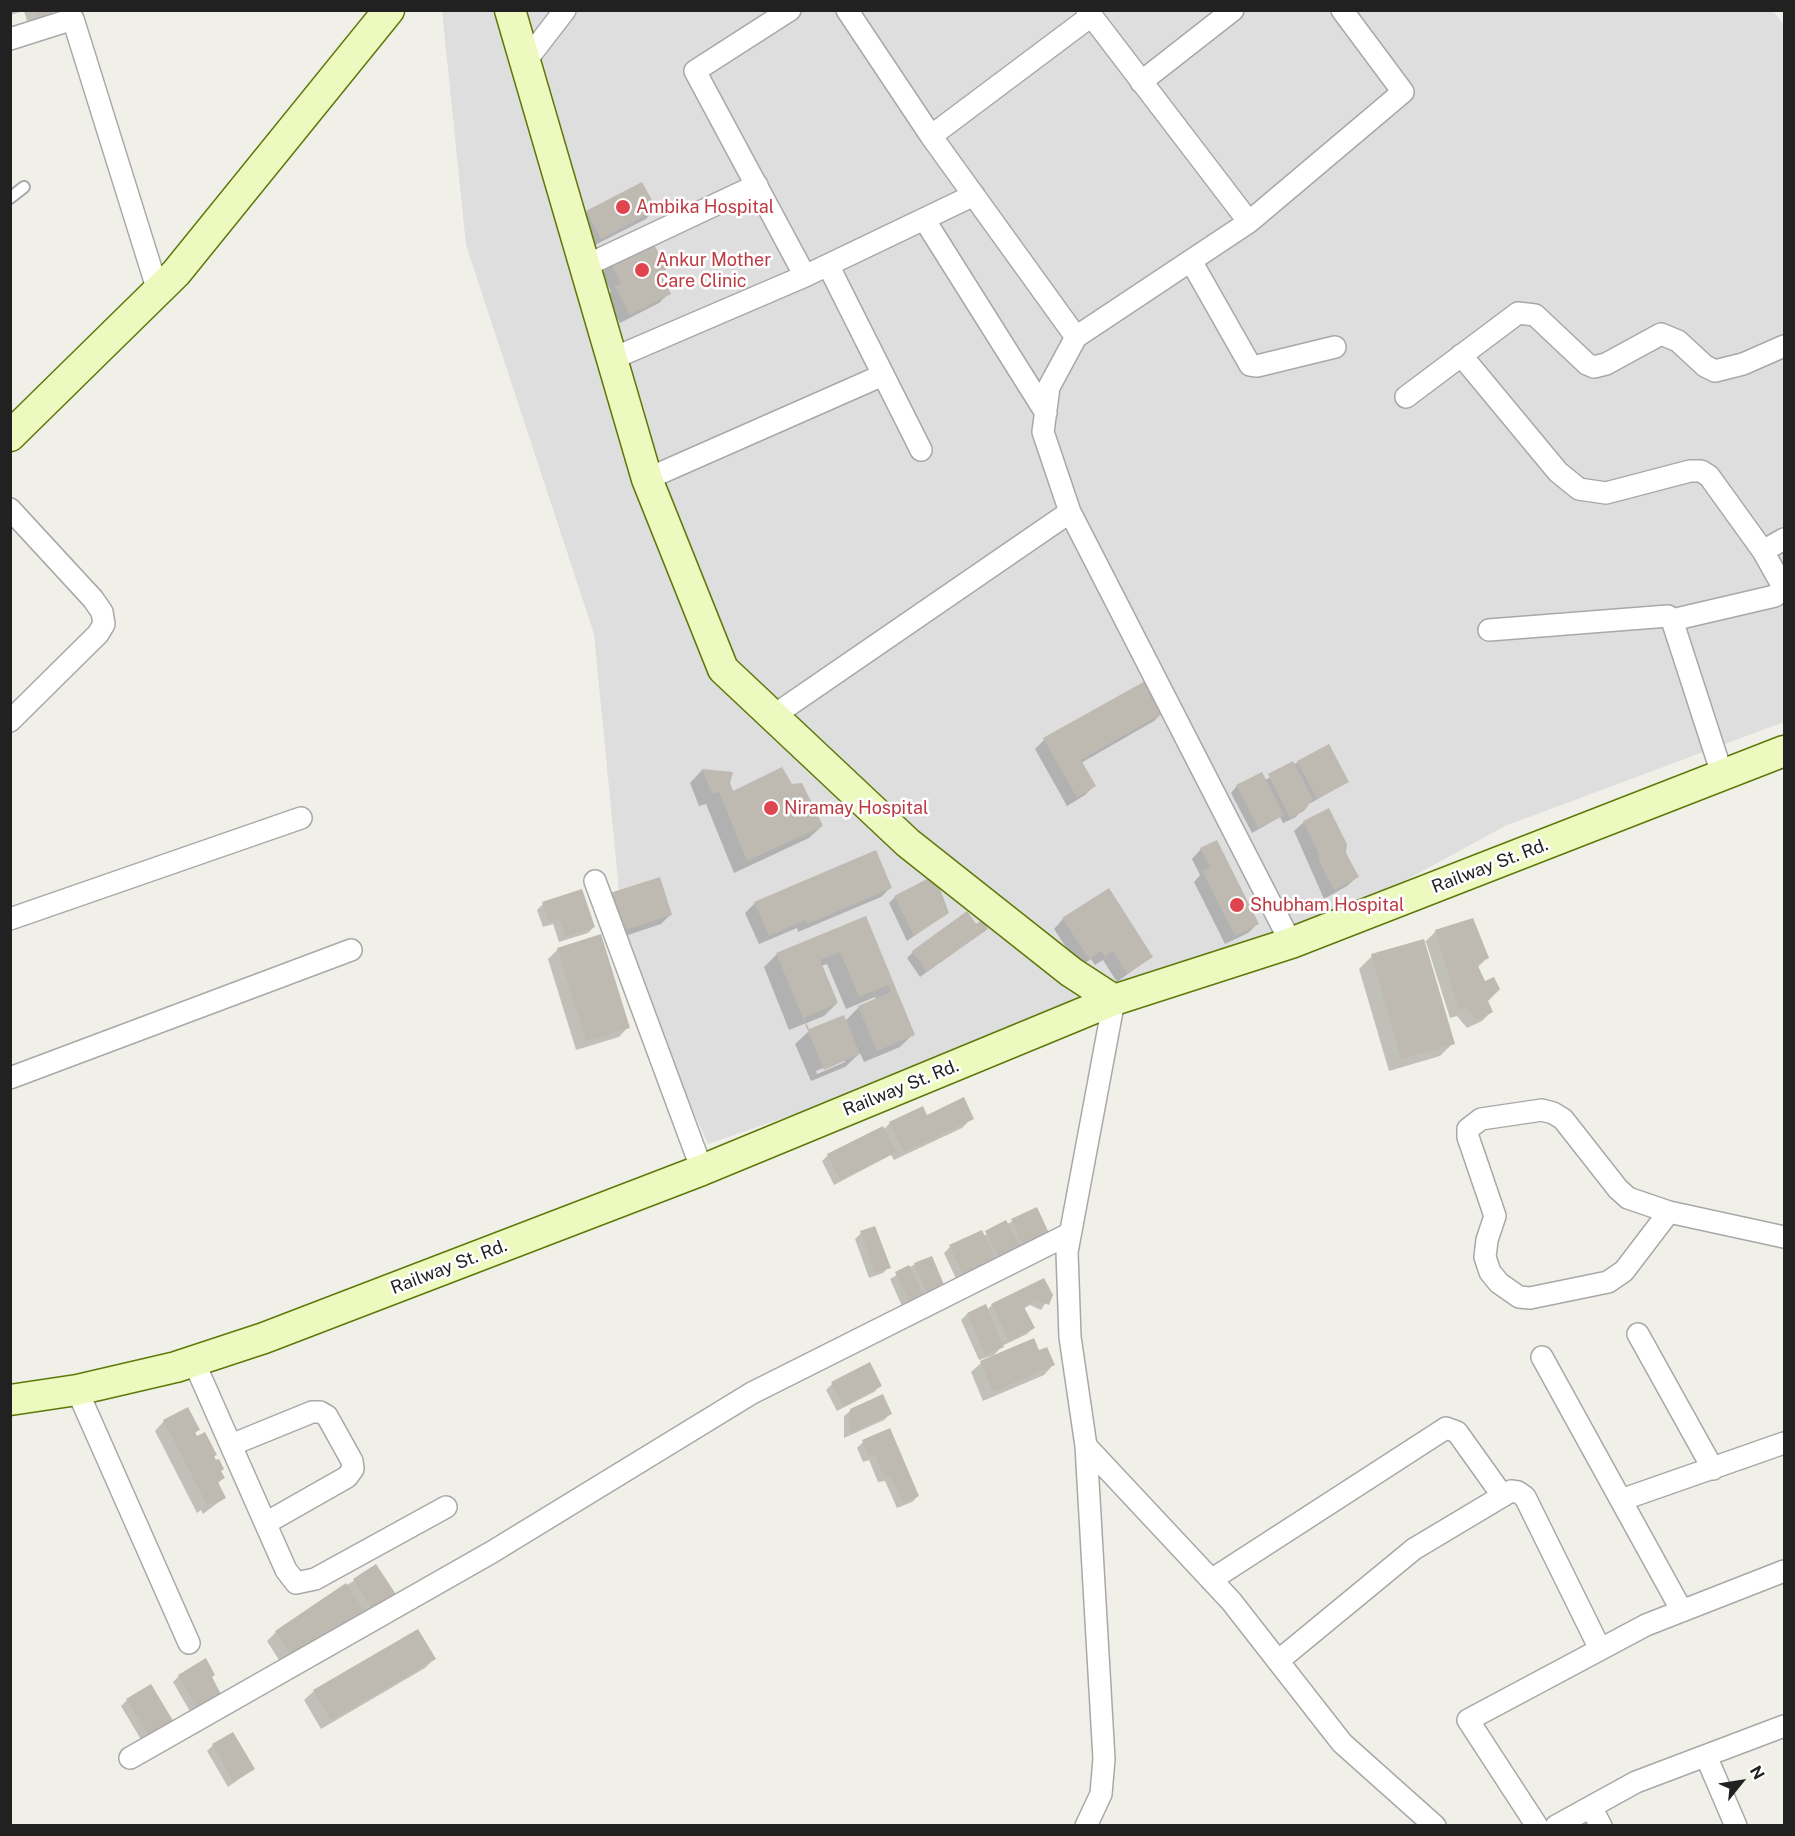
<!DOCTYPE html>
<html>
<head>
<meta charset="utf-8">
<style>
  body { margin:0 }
  #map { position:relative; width:1795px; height:1836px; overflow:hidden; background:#f1f0e8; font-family:"Public Sans",sans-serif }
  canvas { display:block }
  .frame { position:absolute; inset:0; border:12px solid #212121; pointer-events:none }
  .north { position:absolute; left:1711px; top:1752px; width:60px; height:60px; -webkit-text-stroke:4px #fff; paint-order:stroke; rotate:60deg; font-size:16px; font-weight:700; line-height:24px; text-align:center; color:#212121 }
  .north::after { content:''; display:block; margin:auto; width:21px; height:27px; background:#212121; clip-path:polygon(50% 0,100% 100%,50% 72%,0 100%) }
</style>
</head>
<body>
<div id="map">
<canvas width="1795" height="1836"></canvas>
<div class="frame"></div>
<div class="north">N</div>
</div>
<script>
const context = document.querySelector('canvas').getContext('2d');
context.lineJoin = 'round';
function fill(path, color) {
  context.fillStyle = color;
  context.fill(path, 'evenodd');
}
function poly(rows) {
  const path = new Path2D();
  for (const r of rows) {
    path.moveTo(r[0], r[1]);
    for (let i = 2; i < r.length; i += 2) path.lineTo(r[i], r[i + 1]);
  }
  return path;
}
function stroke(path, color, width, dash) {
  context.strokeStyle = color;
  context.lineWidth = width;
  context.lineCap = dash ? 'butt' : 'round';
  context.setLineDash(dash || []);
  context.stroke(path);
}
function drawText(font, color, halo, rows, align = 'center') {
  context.font = font + ' "Public Sans",sans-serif';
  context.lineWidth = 5;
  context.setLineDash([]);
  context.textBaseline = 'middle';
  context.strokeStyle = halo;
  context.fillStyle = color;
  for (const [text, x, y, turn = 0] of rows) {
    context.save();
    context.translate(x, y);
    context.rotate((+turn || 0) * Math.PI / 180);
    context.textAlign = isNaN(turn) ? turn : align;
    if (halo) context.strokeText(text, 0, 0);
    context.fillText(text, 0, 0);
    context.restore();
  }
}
fill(poly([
  [442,11,1773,11,1784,25,1784,722,1505,826,1291,943,708,1144,626,963,594,634,466,245]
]), '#dfdede');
fill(poly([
  [10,10,55,10,47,19,28,24,24,11,10,15],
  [655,209,646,219,591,247,577,222,587,212],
  [611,264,665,268,659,274,669,293,659,303,620,323,606,297,611,292,602,273],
  [1163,712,1154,721,1081,763,1094,786,1085,795,1067,806,1035,749,1044,740],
  [1298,762,1347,782,1311,803,1309,801,1296,817,1283,823,1280,817,1252,833,1231,793,1237,786,1265,780],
  [702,770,731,773,728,783,732,794,791,786,822,826,809,838,734,873,706,804,699,806,690,783],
  [1304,822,1345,854,1357,877,1347,886,1324,899,1294,831],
  [1201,849,1257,924,1248,933,1225,944,1194,882,1200,875,1192,859],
  [890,888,881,897,798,932,797,928,759,944,745,913,755,903],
  [611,894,671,914,661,924,613,940],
  [895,897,948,912,907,941,889,903],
  [543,904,594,927,588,933,559,942,553,924,543,927,537,910],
  [865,918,913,1034,900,1047,864,1062,860,1053,845,1067,811,1081,795,1044,808,1032,843,1017,845,1021,859,1007,876,1000,875,997,846,1009,827,964,821,966,837,1003,824,1016,789,1030,764,967,776,955],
  [845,1059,845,1062,817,1074,816,1071],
  [1063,919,1151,957,1117,982,1103,960,1095,965,1091,959,1079,967,1054,929],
  [975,926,986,929,920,977,907,958,913,952],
  [1436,931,1487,958,1477,968,1491,1012,1482,1021,1467,1028,1457,1016,1450,1018,1426,942,1424,943],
  [558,949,628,1027,619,1037,576,1050,548,959],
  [1372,956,1453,1043,1440,1056,1389,1071,1359,969],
  [972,1118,962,1128,894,1160,891,1155,834,1185,822,1161,828,1155,883,1130,890,1123],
  [1037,1209,1050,1240,960,1287,944,1253,950,1247,983,1236],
  [861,1233,889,1267,883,1273,869,1278,855,1239],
  [915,1264,943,1288,902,1306,890,1279],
  [1051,1295,1041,1310,1030,1305,1023,1309,1033,1328,1027,1334,1002,1346,994,1355,979,1360,961,1320,967,1314,987,1310,992,1305],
  [981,1363,1053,1365,1044,1375,983,1401,971,1372],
  [832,1384,880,1386,874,1392,837,1411,826,1390],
  [851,1410,890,1414,884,1420,844,1438,844,1416],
  [164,1421,198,1430,194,1434,216,1455,213,1457,223,1478,217,1484,224,1498,203,1514,201,1510,197,1513,155,1431],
  [863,1442,918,1496,912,1502,897,1508,885,1481,878,1482,869,1460,863,1462,857,1448],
  [376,1566,397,1598,369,1619,364,1611,284,1668,267,1641,276,1632],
  [434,1659,425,1668,321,1729,304,1700,314,1691],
  [179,1676,210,1678,195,1720,173,1682],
  [127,1700,176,1728,146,1748,121,1706],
  [213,1745,253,1769,228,1787,207,1751]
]), '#0003');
fill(poly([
  [36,10,53,10,53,11,37,16],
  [642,182,657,209,601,239,586,211],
  [652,241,667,269,660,273,671,294,630,315,615,287,621,283,610,263],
  [1147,680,1165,712,1081,760,1096,786,1077,798,1043,738],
  [1329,744,1349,782,1317,799,1297,761],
  [1293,761,1313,799,1304,811,1290,818,1268,774],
  [782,767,792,784,802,783,823,826,747,861,719,792,712,794,702,769,733,772,730,783,733,791],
  [1262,772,1284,815,1258,828,1236,785],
  [1329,808,1347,844,1346,853,1359,877,1334,890,1319,861,1318,852,1303,821],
  [1217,840,1259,924,1235,936,1202,871,1210,867,1200,848],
  [876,850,892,888,808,924,806,920,769,936,754,902],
  [935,875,949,913,914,936,894,896],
  [660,877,672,915,622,931,610,893],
  [1109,888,1153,957,1127,974,1113,951,1105,957,1101,951,1089,959,1062,918],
  [582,889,595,927,565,937,559,919,549,922,542,902],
  [967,911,976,924,982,920,988,929,927,972,912,951],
  [866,916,915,1035,877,1051,858,1006,891,992,888,985,859,997,840,952,820,960,838,1003,804,1018,809,1029,844,1015,860,1054,824,1070,776,953],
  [1473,918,1489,958,1477,964,1485,981,1494,977,1500,989,1488,1001,1493,1012,1477,1020,1467,1007,1459,1010,1435,930],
  [601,934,630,1028,586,1041,557,948],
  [1424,939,1455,1044,1401,1059,1371,954],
  [964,1097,974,1119,904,1152,889,1122,923,1106,927,1115],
  [883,1126,896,1152,840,1180,827,1154],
  [1037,1207,1052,1240,1025,1252,1011,1219],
  [1006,1220,1024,1253,1002,1264,985,1231],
  [875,1226,891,1268,875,1273,860,1231],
  [982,1230,999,1266,966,1282,949,1245],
  [932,1256,945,1287,929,1299,914,1263],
  [909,1265,926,1300,922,1302,918,1296,909,1301,895,1272],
  [1044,1278,1053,1295,1049,1305,1037,1300,1024,1307,1035,1328,1009,1341,991,1304],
  [986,1304,1004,1347,985,1355,967,1313],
  [1034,1338,1039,1350,1047,1347,1055,1365,993,1392,980,1361],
  [870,1362,882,1386,843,1406,831,1382],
  [883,1394,892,1414,850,1433,850,1409],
  [188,1407,200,1430,195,1432,197,1436,205,1432,217,1455,214,1456,216,1460,219,1459,224,1469,221,1471,225,1478,218,1482,226,1498,213,1505,211,1502,207,1505,163,1420],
  [890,1428,919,1496,903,1503,891,1476,884,1477,875,1455,869,1457,862,1440],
  [376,1564,399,1599,376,1614,353,1579],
  [346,1583,365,1612,294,1659,275,1631],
  [418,1629,436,1659,331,1720,313,1690],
  [206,1658,215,1675,212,1677,225,1702,201,1715,178,1675],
  [151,1684,178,1729,153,1743,126,1699],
  [233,1732,255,1769,234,1782,212,1744]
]), '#beb9b1');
const lane = poly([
  [10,198,24,187]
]);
const street = poly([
  [790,10,695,71,805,276],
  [847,10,931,136,1076,337,1249,222,1403,92,1342,10],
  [1087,10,1249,222],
  [10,39,73,19,158,291],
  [525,62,565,10],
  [1141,82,1233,10],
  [931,136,1091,16],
  [924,219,1046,413],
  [1191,261,1250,365,1257,366,1335,347],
  [828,265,921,450],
  [583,267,757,185],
  [1076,337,1049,387,1043,432,1070,512,1291,943],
  [1461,355,1558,472,1579,489,1606,493,1690,471,1701,471,1709,476,1763,551,1783,587,1775,596,1672,620],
  [614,358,805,276,974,195],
  [1406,397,1518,313,1535,315,1587,364,1594,367,1606,364,1661,334,1678,341,1705,366,1715,371,1743,364,1784,346],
  [647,479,883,375],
  [10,509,93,599,102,612,104,624,98,634,10,721],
  [1763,551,1784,539],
  [1489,630,1668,616,1672,620,1723,777],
  [773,716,1070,512],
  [595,881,702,1170],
  [10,919,301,818],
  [10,1078,351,950],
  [1669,1212,1624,1271,1608,1282,1530,1298,1519,1297,1499,1283,1490,1272,1485,1257,1487,1240,1495,1216,1468,1137,1468,1129,1481,1119,1542,1110,1553,1113,1563,1119,1618,1189,1628,1198,1669,1212,1784,1237],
  [1638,1334,1713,1469],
  [1542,1357,1682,1611],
  [194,1362,286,1570,296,1583,315,1579,446,1507],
  [77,1390,189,1643],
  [231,1445,312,1412,320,1412,327,1416,352,1461,353,1469,347,1477,266,1523],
  [1086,1446,1231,1601,1342,1743,1435,1826],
  [1621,1500,1784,1443],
  [1211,1580,1446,1428,1457,1432,1502,1495],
  [1278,1661,1414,1549,1511,1491,1518,1492,1525,1497,1600,1649],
  [1706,1756,1736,1826],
  [130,1758,492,1552,752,1393,1069,1234],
  [1591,1807,1601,1826],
  [1086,1826,1101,1794,1104,1759,1086,1446,1070,1337,1067,1252,1114,1000],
  [1537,1826,1468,1720,1646,1625,1784,1571],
  [1556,1826,1636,1782,1784,1726]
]);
const secondary = poly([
  [510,10,647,479,723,669,908,843,1071,972,1114,1000],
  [10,436,176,273,389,10],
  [10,1400,77,1390,176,1367,264,1338,702,1170,1114,1000,1291,943,1784,751]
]);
stroke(lane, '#a8a8a8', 14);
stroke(street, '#a8a8a8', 24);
stroke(secondary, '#5c7908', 33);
stroke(lane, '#fff', 10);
stroke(street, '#fff', 21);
stroke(secondary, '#edf9bf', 30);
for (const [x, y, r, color] of [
  [623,207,8,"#e0444e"],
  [642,270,8,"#e0444e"],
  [771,808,8,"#e0444e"],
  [1237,905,8,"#e0444e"]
]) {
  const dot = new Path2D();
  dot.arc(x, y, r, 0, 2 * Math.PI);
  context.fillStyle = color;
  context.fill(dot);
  stroke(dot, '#fff', 2);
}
drawText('18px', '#be3a42', '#fff', [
  ["Ambika Hospital",636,207],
  ["Ankur Mother",656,260],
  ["Care Clinic",656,281],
  ["Niramay Hospital",784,808],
  ["Shubham Hospital",1250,905]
], 'left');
drawText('18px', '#212121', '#fff', [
  ["Railway St. Rd.",1490,866,-21],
  ["Railway St. Rd.",901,1088,-22],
  ["Railway St. Rd.",449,1267,-21]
]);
</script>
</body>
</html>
